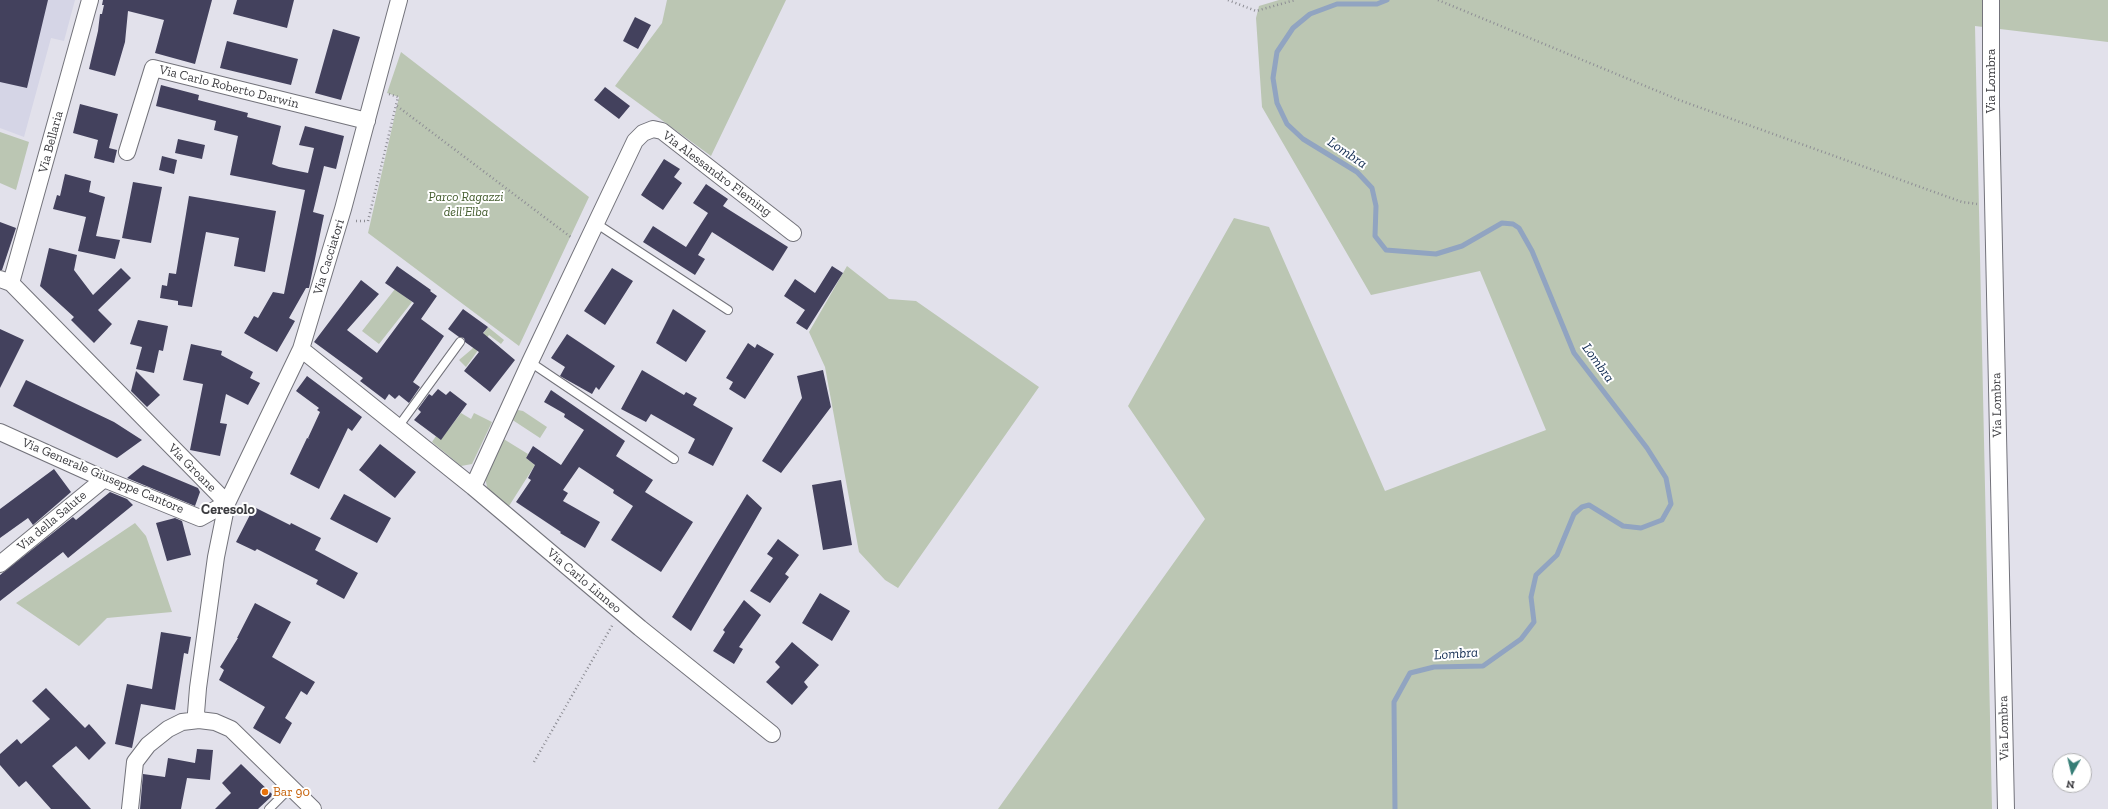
<!DOCTYPE html>
<html>
<head>
<meta charset="utf-8">
<style>
  body { margin:0 }
  #map { position:relative; width:2108px; height:809px; overflow:hidden; background:#e2e1eb; font-family:"Zilla Slab",serif }
  canvas { display:block }
  .north { position:absolute; left:2052px; top:753px; width:40px; height:40px; box-sizing:border-box; background:#fff; border:1px solid #b1b1b3; border-radius:50%; rotate:188deg; font-size:11px; font-weight:700; line-height:16px; text-align:center; color:#3c3c40 }
  .north::after { content:''; display:block; margin:auto; width:14px; height:18px; background:#367d76; clip-path:polygon(50% 0,100% 100%,50% 72%,0 100%) }
</style>
</head>
<body>
<div id="map">
<canvas width="2108" height="809"></canvas>
<div class="north">N</div>
</div>
<script>
const context = document.querySelector('canvas').getContext('2d');
context.lineJoin = 'round';
function fill(path, color) {
  context.fillStyle = color;
  context.fill(path, 'evenodd');
}
function poly(rows) {
  const path = new Path2D();
  for (const r of rows) {
    path.moveTo(r[0], r[1]);
    for (let i = 2; i < r.length; i += 2) path.lineTo(r[i], r[i + 1]);
  }
  return path;
}
function stroke(path, color, width, dash) {
  context.strokeStyle = color;
  context.lineWidth = width;
  context.lineCap = dash ? 'butt' : 'round';
  context.setLineDash(dash || []);
  context.stroke(path);
}
function drawText(font, color, halo, rows, align = 'center') {
  context.font = font + ' "Zilla Slab",serif';
  context.lineWidth = 4;
  context.setLineDash([]);
  context.textBaseline = 'middle';
  context.strokeStyle = halo;
  context.fillStyle = color;
  for (const [text, x, y, turn = 0] of rows) {
    context.save();
    context.translate(x, y);
    context.rotate((+turn || 0) * Math.PI / 180);
    context.textAlign = isNaN(turn) ? turn : align;
    if (halo) context.strokeText(text, 0, 0);
    context.fillText(text, 0, 0);
    context.restore();
  }
}
fill(poly([
  [0,0,75,0,64,41,51,38,24,137,0,128]
]), '#d5d5e6');
fill(poly([
  [667,0,786,0,711,156,615,86,662,23],
  [1279,0,2108,0,2108,42,1975,26,1992,809,998,809,1205,519,1128,406,1234,218,1269,227,1385,491,1546,430,1480,271,1371,295,1262,107,1256,18,1259,6],
  [401,52,589,197,519,346,368,233,399,97,387,93],
  [0,132,29,142,16,190,0,183],
  [847,266,889,299,916,301,1039,387,898,588,885,580,859,552,825,367,809,332],
  [395,289,412,302,379,344,362,331],
  [488,327,504,340,501,344,489,335,466,367,459,360,472,349],
  [518,410,523,411,547,427,540,438,511,419],
  [461,413,471,419,474,413,492,422,472,464,461,466,432,442,436,436,441,439],
  [502,438,528,454,526,458,535,465,509,506,488,491,484,473],
  [135,523,146,536,172,612,107,618,79,646,16,603]
]), '#bbc6b3');
stroke(poly([
  [1387,0,1377,4,1337,4,1310,14,1293,28,1277,52,1273,78,1277,103,1287,124,1303,139,1357,172,1372,188,1376,206,1375,236,1386,250,1436,254,1462,246,1502,223,1513,224,1519,228,1532,251,1574,353,1647,448,1666,478,1671,504,1662,520,1641,528,1623,526,1589,505,1582,507,1574,514,1557,555,1536,575,1531,597,1534,622,1521,639,1483,666,1434,667,1410,673,1394,702,1395,809]
]), '#91a4c1', 5);
fill(poly([
  [0,0,48,0,27,88,0,82],
  [103,0,212,0,195,64,155,53,164,20,128,11,125,42,115,76,89,69,98,31,100,14,102,14,104,5,102,5],
  [237,0,294,0,287,28,233,14],
  [635,17,651,25,638,49,623,41],
  [333,29,360,37,341,100,315,93],
  [227,41,298,59,291,85,220,68],
  [161,85,199,95,198,100,248,113,247,117,281,126,272,164,279,167,308,173,314,148,299,145,305,126,344,136,336,169,324,166,313,212,324,215,309,288,306,288,289,318,295,321,277,352,244,333,254,316,258,318,273,292,284,294,305,190,230,175,238,136,214,130,216,121,156,106],
  [605,87,630,106,619,119,594,100],
  [80,104,118,114,109,148,117,150,114,163,94,158,98,140,73,133],
  [178,139,205,145,202,159,175,153],
  [162,156,177,160,174,174,159,170],
  [664,159,680,169,674,177,682,183,663,210,641,195],
  [65,174,91,181,89,192,105,197,96,236,120,240,115,259,78,251,86,217,53,209,57,195,60,196],
  [133,182,162,187,151,243,122,238],
  [706,184,728,199,723,206,788,247,773,271,712,232,698,255,705,259,695,275,643,242,653,226,686,247,708,213,693,203],
  [189,196,276,211,265,272,234,266,239,238,206,232,192,307,178,305,178,301,160,298,162,285,167,286,169,273,176,274],
  [0,222,16,228,2,270,0,270],
  [49,248,77,255,74,270,93,295,121,268,131,278,98,310,112,324,94,343,71,320,74,317,40,286],
  [397,266,431,290,430,291,437,296,421,319,444,336,413,382,420,387,409,403,399,395,395,399,389,394,385,400,360,381,363,378,314,342,361,280,379,294,347,330,377,353,414,303,385,283],
  [832,266,843,273,807,330,796,323,805,310,784,296,795,279,815,293],
  [612,268,633,281,605,325,584,311],
  [463,309,488,327,483,333,515,360,490,392,464,371,479,352,465,342,464,338,459,337,448,329],
  [673,309,706,331,686,362,656,343],
  [138,320,168,326,163,351,159,350,154,373,136,369,142,347,130,344],
  [0,329,24,340,0,388],
  [567,334,615,366,599,390,596,387,592,394,560,376,565,367,551,358],
  [748,343,755,348,757,344,774,354,745,399,729,389,733,382,726,378],
  [191,344,222,351,221,355,253,372,250,378,260,383,248,405,226,394,220,423,227,424,220,456,190,450,203,384,183,380],
  [642,370,684,395,686,392,697,398,693,405,733,428,713,466,688,453,695,439,651,414,646,422,621,409],
  [823,370,831,407,781,473,762,461,802,398,797,376],
  [136,371,160,395,147,407,131,391],
  [307,376,362,417,352,431,348,428,319,489,290,474,307,438,310,439,308,438,320,412,317,410,319,408,296,391],
  [26,380,114,422,142,440,117,458,13,406],
  [438,389,446,395,450,391,467,404,441,440,414,420,421,412,418,409,429,394,432,396],
  [551,390,625,441,616,456,653,480,645,492,693,522,661,572,611,540,633,506,613,493,614,490,579,467,563,490,568,493,563,501,600,522,585,548,560,533,561,532,516,502,531,480,528,478,535,465,526,458,533,446,561,465,584,430,564,417,565,414,544,402],
  [380,444,416,472,395,498,359,470],
  [143,465,198,488,200,492,195,506,127,478],
  [54,469,71,492,33,525,28,518,0,538,0,509],
  [841,480,852,545,823,550,812,485],
  [110,492,127,499,133,505,68,558,63,552,0,601,0,575,73,517,76,520],
  [344,494,391,518,377,543,330,519],
  [747,494,762,508,691,631,672,617],
  [254,507,290,525,291,523,321,538,315,550,358,573,344,599,316,584,318,580,257,549,255,551,236,542],
  [175,518,182,521,191,555,167,561,156,523],
  [778,539,799,555,785,574,789,577,770,603,750,591,773,558,767,554],
  [820,593,850,611,832,641,802,623],
  [744,600,761,615,739,647,743,649,734,664,713,651,725,632,723,630],
  [255,603,291,622,272,657,315,682,307,695,301,691,285,718,292,723,280,744,253,728,265,707,219,680,224,670,220,667,238,638,237,638],
  [161,632,191,637,188,654,184,653,175,710,141,704,132,748,115,744,127,684,152,689],
  [792,642,819,665,804,682,808,687,792,705,766,682,780,667,775,662],
  [46,688,85,728,89,724,106,743,89,760,76,746,52,766,91,809,51,809,26,781,19,787,0,765,0,754,17,739,21,744,50,719,32,701],
  [197,749,213,750,210,780,187,778,181,809,140,809,143,774,165,777,168,758,195,763],
  [241,764,273,795,258,809,215,809,231,793,222,783]
]), '#43415d');
const lane = poly([
  [597,224,728,310],
  [530,362,674,459],
  [398,427,460,342],
  [269,809,291,787]
]);
const street = poly([
  [1991,0,1991,106,2006,809],
  [127,152,153,68,367,121],
  [0,279,11,283,227,503],
  [11,283,90,0],
  [301,349,473,487,640,628,772,734],
  [0,432,104,479,200,518,227,503],
  [473,487,530,362,635,141,643,133,653,129,662,131,793,233],
  [0,564,104,479],
  [199,720,196,713,198,688,216,557,227,503,301,349,343,209,399,0],
  [130,809,135,762,148,745,168,729,182,722,199,720,215,722,231,729,313,809]
]);
stroke(lane, '#73737b', 10);
stroke(street, '#73737b', 18);
stroke(poly([
  [1228,0,1256,11,1295,0],
  [1438,0,1679,100,1962,202,1977,204],
  [397,106,572,238],
  [356,221,368,221,398,97,389,94],
  [534,762,613,624]
]), '#8d8d94', 2.5, [1, 3]);
stroke(lane, '#fff', 8);
stroke(street, '#fff', 16);
for (const [x, y, r, color] of [
  [265,792,4,"#e8710a"]
]) {
  const dot = new Path2D();
  dot.arc(x, y, r, 0, 2 * Math.PI);
  context.fillStyle = color;
  context.fill(dot);
  stroke(dot, '#fff', 1.5);
}
drawText('13px', '#3c3c40', '#fff', [
  ["Via Lombra",1991,81,-90],
  ["Via Carlo Roberto Darwin",229,87,14],
  ["Via Bellaria",51,142,-75],
  ["Via Alessandro Fleming",717,174,37],
  ["Via Cacciatori",329,257,-73],
  ["Via Lombra",1997,405,-91],
  ["Via Groane",192,468,45],
  ["Via Generale Giuseppe Cantore",103,476,23],
  ["Via della Salute",52,521,-40],
  ["Via Carlo Linneo",584,581,40],
  ["Via Lombra",2004,728,-91]
]);
drawText('italic 13px', '#445d2f', '#fff', [
  ["Parco Ragazzi",466,197],
  ["dell'Elba",466,212]
]);
drawText('13px', '#c56008', '#fff', [
  ["Bar 90",273,792]
], 'left');
drawText('italic 14px', '#112b51', '#fff', [
  ["Lombra",1347,153,34],
  ["Lombra",1598,363,54],
  ["Lombra",1456,654,-4]
]);
drawText('bold 14px', '#3c3c40', '#fff', [
  ["Ceresolo",228,510]
]);
</script>
</body>
</html>
